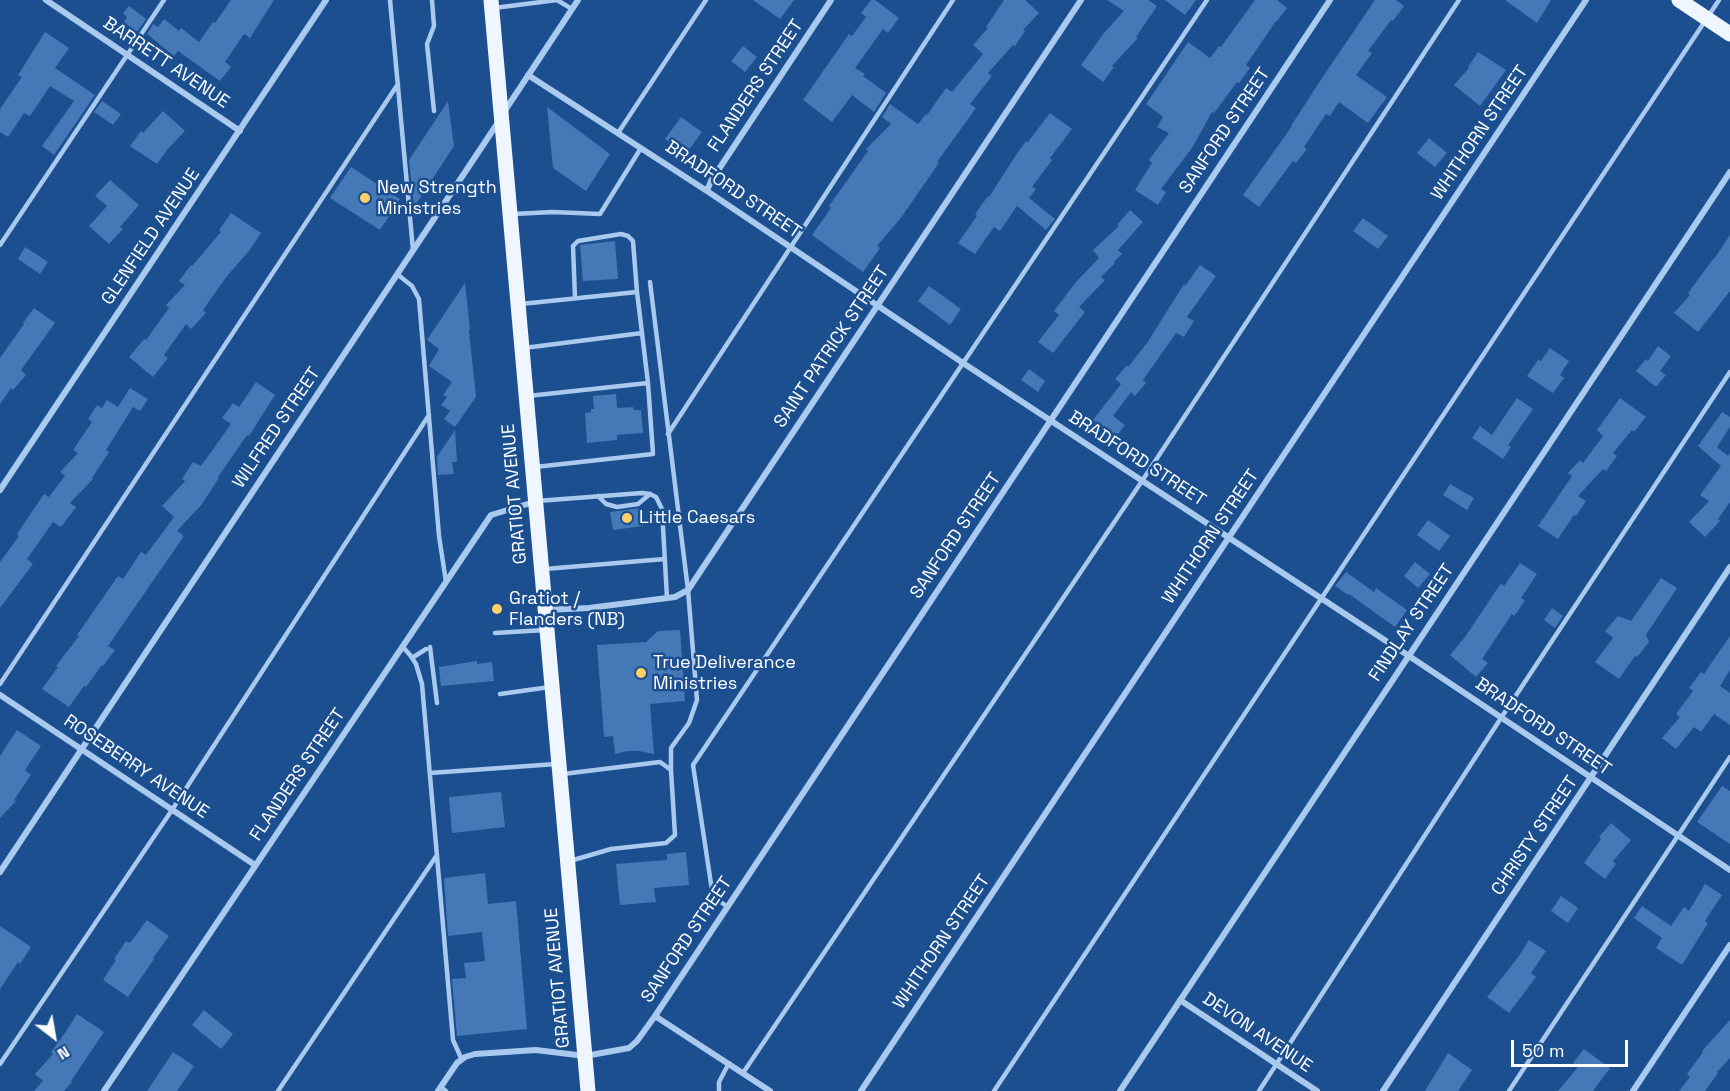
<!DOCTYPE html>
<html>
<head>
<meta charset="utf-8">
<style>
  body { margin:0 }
  #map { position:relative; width:1730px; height:1091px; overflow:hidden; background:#1b4f8f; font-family:"Space Grotesk",sans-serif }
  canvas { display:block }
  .north { position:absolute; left:24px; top:1007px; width:60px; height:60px; -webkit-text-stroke:4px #1b4f8f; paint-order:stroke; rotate:149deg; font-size:16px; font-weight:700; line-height:24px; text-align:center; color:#fff }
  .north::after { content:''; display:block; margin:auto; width:21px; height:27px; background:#fff; clip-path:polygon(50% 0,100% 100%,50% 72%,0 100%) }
  .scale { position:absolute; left:1511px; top:1040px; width:117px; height:27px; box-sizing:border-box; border:3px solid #fff; border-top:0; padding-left:8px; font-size:18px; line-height:21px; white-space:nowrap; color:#fff; -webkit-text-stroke:4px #1b4f8f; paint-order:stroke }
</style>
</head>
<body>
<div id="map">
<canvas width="1730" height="1091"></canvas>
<div class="north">N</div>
<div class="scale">50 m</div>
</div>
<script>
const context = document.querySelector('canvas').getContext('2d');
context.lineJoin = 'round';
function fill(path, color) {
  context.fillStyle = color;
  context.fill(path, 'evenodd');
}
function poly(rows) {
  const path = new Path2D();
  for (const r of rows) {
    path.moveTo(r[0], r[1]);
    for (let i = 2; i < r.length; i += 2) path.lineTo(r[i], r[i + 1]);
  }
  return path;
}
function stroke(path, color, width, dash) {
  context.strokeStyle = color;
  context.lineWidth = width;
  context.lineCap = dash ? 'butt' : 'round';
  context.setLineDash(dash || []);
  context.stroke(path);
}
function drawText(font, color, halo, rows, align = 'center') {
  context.font = font + ' "Space Grotesk",sans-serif';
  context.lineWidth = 5;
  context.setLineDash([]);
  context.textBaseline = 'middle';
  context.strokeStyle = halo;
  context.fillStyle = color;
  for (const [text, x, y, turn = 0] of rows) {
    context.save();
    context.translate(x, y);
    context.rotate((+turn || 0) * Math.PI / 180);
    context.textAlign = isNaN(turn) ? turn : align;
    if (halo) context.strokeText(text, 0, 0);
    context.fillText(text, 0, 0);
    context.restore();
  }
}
fill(poly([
  [231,0,274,0,250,38,244,34,225,62,231,67,220,81,178,51,174,56,147,34,153,24,158,27,164,19,179,31,181,28,199,42,213,22,215,23],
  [753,0,794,0,780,19],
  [871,0,875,0,899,18,888,33,883,29,855,68,865,74,863,76,886,93,874,112,852,95,832,122,803,100,849,34,852,36,866,17,861,13],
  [1004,0,1025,0,1039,13,1023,30,1025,31,1015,46,1013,45,988,73,992,76,970,104,976,108,937,162,939,163,900,219,877,246,880,248,863,272,812,235,831,208,829,206,868,151,866,149,891,124,882,117,890,104,918,124,926,114,927,115,946,88,952,92,983,54,973,45,988,28,986,27],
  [1107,0,1148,0,1157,6,1136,37,1138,38,1112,66,1114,67,1103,82,1081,65,1104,33,1124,11],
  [1165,0,1196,0,1185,15],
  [1255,0,1277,0,1287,8,1277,21,1276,21,1246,65,1250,68,1239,83,1237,82,1214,113,1212,112,1192,148,1161,189,1166,192,1158,205,1135,190,1152,163,1149,160,1169,133,1157,127,1163,117,1146,104,1188,42,1210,58,1219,46,1221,47],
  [1375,0,1396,0,1404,6,1393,21,1391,20,1368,51,1372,53,1356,75,1387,97,1368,123,1339,102,1330,116,1326,114,1304,147,1307,149,1296,163,1293,161,1259,207,1243,195,1292,126,1291,126,1322,78],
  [1505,0,1551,0,1537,23],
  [129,6,146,19,137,32,124,22,127,17,123,13],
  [45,32,69,48,55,68,95,95,54,155,42,146,74,101,50,86,30,116,24,113,8,137,0,132,0,109,22,77,18,75],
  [743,46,757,57,745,72,731,61],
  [1478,52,1506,70,1480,106,1454,85,1469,68,1468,67],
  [102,101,121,114,113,125,94,112],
  [448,101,454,146,414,207,409,160],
  [547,107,610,154,586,191,553,168],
  [163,111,185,131,167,150,157,164,130,146,141,131,143,133],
  [1050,113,1072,129,1050,158,1052,160,1032,187,1036,189,1029,198,1055,219,1046,230,1017,206,1000,231,994,227,975,254,958,243,977,216,975,214,988,196,989,197,1016,155,1026,141,1028,142],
  [681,117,702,132,685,155,665,139],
  [1429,138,1447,153,1435,167,1417,153],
  [351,167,400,199,380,230,330,198],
  [110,180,139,205,120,227,123,229,109,244,89,226,107,206,95,196],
  [1130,210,1143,222,1118,250,1122,254,1114,262,1115,263,1101,277,1105,280,1079,307,1085,312,1053,353,1038,342,1059,315,1054,311,1076,282,1099,258,1093,250,1119,226,1117,225],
  [231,213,261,233,249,251,227,276,203,310,206,313,191,329,186,324,164,355,168,358,153,377,129,357,144,339,146,340,169,308,166,305,185,285,179,281,191,265,192,266,221,232,219,230],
  [1363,218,1388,236,1378,249,1353,231],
  [1730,235,1730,291,1698,332,1674,313,1690,295,1688,293,1713,259,1714,259],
  [615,241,618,279,583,281,580,245],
  [25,247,48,262,40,274,18,259],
  [1200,265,1216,276,1187,317,1194,321,1184,337,1176,333,1143,380,1146,383,1135,396,1131,392,1113,416,1125,425,1116,437,1093,420,1121,384,1115,379,1127,365,1128,367,1147,343,1184,284,1185,286],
  [465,283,470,329,469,331,476,397,455,427,444,419,450,411,441,405,447,397,443,395,452,382,429,366,439,349,427,340],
  [929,286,961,309,950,325,918,301],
  [34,308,55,323,21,370,26,375,13,390,11,388,0,404,0,358,24,324,23,323],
  [1658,346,1671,356,1660,371,1666,375,1656,387,1636,371,1646,359,1648,361],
  [1550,348,1569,361,1560,375,1564,378,1553,393,1527,376,1538,360,1541,361],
  [1029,369,1045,381,1038,392,1021,380],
  [256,382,275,395,249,436,247,435,218,477,219,478,202,504,177,531,184,536,108,646,115,650,103,666,102,665,86,687,84,686,69,707,42,689,58,667,56,666,79,636,77,635,118,576,123,579,141,552,146,555,174,517,162,506,185,481,182,479,193,462,201,466,231,424,222,418,233,403,239,407],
  [130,388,148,399,140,411,133,407,106,450,109,452,92,478,93,479,70,503,76,507,61,527,53,522,27,559,33,564,0,608,0,562,19,536,17,534,44,494,49,497,65,476,60,472,78,453,73,450,92,422,88,419,97,405,102,408,107,400,118,407],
  [616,394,617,408,633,407,634,410,641,410,643,433,617,435,617,440,587,443,585,413,591,412,591,409,594,409,593,396],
  [1517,398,1533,409,1508,445,1511,447,1503,459,1472,438,1480,426,1492,435],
  [1620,398,1646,417,1634,432,1632,430,1613,453,1617,456,1606,471,1603,469,1578,496,1586,501,1576,516,1574,515,1558,539,1538,526,1572,476,1568,473,1580,460,1583,463,1603,436,1597,430],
  [1722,412,1730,417,1730,427,1717,447,1728,456,1730,453,1730,502,1718,519,1720,521,1705,537,1689,522,1709,501,1700,495,1721,466,1698,446],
  [455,430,457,462,452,462,454,474,438,475,437,457],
  [1450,484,1474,498,1467,510,1443,495],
  [641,508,643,526,613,530,610,512],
  [1428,520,1450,536,1439,551,1417,535],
  [1415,562,1430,574,1418,588,1404,576],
  [1520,563,1537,574,1521,598,1525,601,1514,616,1512,614,1482,659,1488,663,1476,677,1450,655,1465,637,1501,583,1504,586],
  [1346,572,1374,592,1376,588,1407,610,1395,627,1349,594,1348,595,1335,586],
  [1661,578,1677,588,1646,635,1649,642,1637,657,1635,656,1619,679,1595,662,1613,638,1605,631,1618,616,1631,621],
  [1552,608,1563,616,1555,628,1544,620],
  [680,630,685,701,650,704,654,754,639,751,627,751,615,754,613,736,604,737,597,645,646,642,658,631],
  [1730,636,1730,670,1720,686,1730,693,1730,725,1714,714,1701,732,1694,727,1676,749,1662,738,1680,717,1676,714,1693,691,1689,688,1701,672,1704,674],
  [477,661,477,664,492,662,494,681,441,686,439,667],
  [17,730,41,746,25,770,31,775,14,800,16,801,0,818,0,756],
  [1722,786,1730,791,1730,844,1697,822],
  [501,792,505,827,452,833,449,797],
  [1611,823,1631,840,1613,861,1616,864,1605,879,1584,863,1601,839,1599,837],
  [686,852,689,885,654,888,656,902,620,905,616,864,667,860,667,854],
  [485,873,488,904,516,901,527,1029,457,1036,452,979,466,978,464,963,485,961,482,932,448,936,444,878],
  [1705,884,1722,895,1705,921,1708,923,1682,965,1656,948,1662,938,1634,918,1642,906,1671,926,1684,907,1689,911],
  [1561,896,1578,908,1568,923,1551,911],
  [147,920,169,936,153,958,154,959,128,997,103,980,116,960,114,959,126,941,130,943],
  [0,926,31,947,20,964,18,962,0,989],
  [1529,940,1546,951,1531,973,1536,977,1509,1013,1487,997,1519,956],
  [204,1010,233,1034,221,1049,192,1025],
  [77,1014,104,1032,71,1081,72,1082,64,1091,34,1091,43,1081,35,1074,53,1054,51,1052,67,1030],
  [1730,1020,1730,1058,1717,1072,1718,1073,1705,1091,1679,1091,1690,1077,1687,1074,1703,1052,1702,1051],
  [1584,1049,1610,1068,1593,1091,1558,1091,1578,1067,1573,1063],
  [173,1052,194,1066,177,1091,147,1091],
  [1448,1053,1472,1070,1458,1091,1425,1091]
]), '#4478b7');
stroke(poly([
  [390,0,413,250],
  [432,0,434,26,427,44,434,111],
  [494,8,557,0,572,9],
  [618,133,706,0],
  [513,214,553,212,600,214,641,148],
  [0,245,164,0],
  [397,274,412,286,419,299,439,536,446,582],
  [650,282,688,590,697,700,689,723,671,748,671,770],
  [575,298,573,246,578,241,621,234,628,236,633,241,637,292],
  [521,304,637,292,642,333,524,348],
  [642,333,648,383],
  [528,396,648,383,653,454,535,467],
  [668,434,953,0],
  [598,496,606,504,617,507,638,504,650,494],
  [537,501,642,493,650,494,656,497,662,509,667,598],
  [545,569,665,559],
  [495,633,545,630],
  [403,647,410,655,416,664,422,684,453,1040,462,1060],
  [430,647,437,703],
  [412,658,426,649],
  [0,684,398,84],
  [500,694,550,687],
  [430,773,556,764],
  [563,774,660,762,671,770,675,835,666,843,611,849,570,861],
  [728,907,713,897,693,765,1207,0],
  [0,1064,172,810,429,415],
  [743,1073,1142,481,1459,0],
  [441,1087,446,1091],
  [278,1091,437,855],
  [719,1091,719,1082,729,1063],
  [994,1091,1719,0],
  [1259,1091,1501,718,1730,372],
  [1509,1091,1730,757]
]), '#a9c9ee', 4.5);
stroke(poly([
  [46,0,240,131],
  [528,75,707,191,963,363,1409,656,1730,870],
  [504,112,578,0],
  [707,191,711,181,831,0],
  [0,490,326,0],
  [545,610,589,608,675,597,688,590,1081,0],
  [0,695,255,865],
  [0,872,499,121],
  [1180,1000,1317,1091],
  [655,1016,770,1091],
  [104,1091,491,515,534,502],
  [438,1091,457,1063,465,1057,475,1054,536,1050,585,1056,629,1048,637,1041,655,1016,1330,0],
  [861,1091,1586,0],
  [1120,1091,1730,172],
  [1383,1091,1730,567],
  [1633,1091,1730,945]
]), '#a9c9ee', 6);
stroke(poly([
  [491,0,588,1091],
  [1679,0,1730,34]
]), '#f0f6ff', 15);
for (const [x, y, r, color] of [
  [365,198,6,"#ffd166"],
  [627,518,6,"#ffd166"],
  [497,609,6,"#ffd166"],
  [641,673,6,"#ffd166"]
]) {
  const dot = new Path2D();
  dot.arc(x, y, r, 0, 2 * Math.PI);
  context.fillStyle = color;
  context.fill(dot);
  stroke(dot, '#1b4f8f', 2);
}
drawText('18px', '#fff', '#1b4f8f', [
  ["BARRETT AVENUE",166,63,34],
  ["FLANDERS STREET",756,86,-56],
  ["SANFORD STREET",1225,131,-56],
  ["WHITHORN STREET",1480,133,-56],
  ["BRADFORD STREET",733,190,34],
  ["GLENFIELD AVENUE",151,237,-56],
  ["SAINT PATRICK STREET",832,347,-56],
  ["WILFRED STREET",277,428,-56],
  ["BRADFORD STREET",1137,459,33],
  ["GRATIOT AVENUE",515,494,-95],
  ["SANFORD STREET",956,536,-56],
  ["WHITHORN STREET",1211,537,-56],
  ["FINDLAY STREET",1412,623,-56],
  ["BRADFORD STREET",1543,727,34],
  ["ROSEBERRY AVENUE",136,767,34],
  ["FLANDERS STREET",298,775,-56],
  ["CHRISTY STREET",1535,836,-56],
  ["SANFORD STREET",687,940,-56],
  ["WHITHORN STREET",942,942,-56],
  ["GRATIOT AVENUE",558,978,-95],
  ["DEVON AVENUE",1257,1033,34]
]);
drawText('18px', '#fff', '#1b4f8f', [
  ["New Strength",377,188],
  ["Ministries",377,209],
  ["Little Caesars",639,518],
  ["Gratiot /",509,599],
  ["Flanders (NB)",509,620],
  ["True Deliverance",653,663],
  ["Ministries",653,684]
], 'left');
</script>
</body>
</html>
